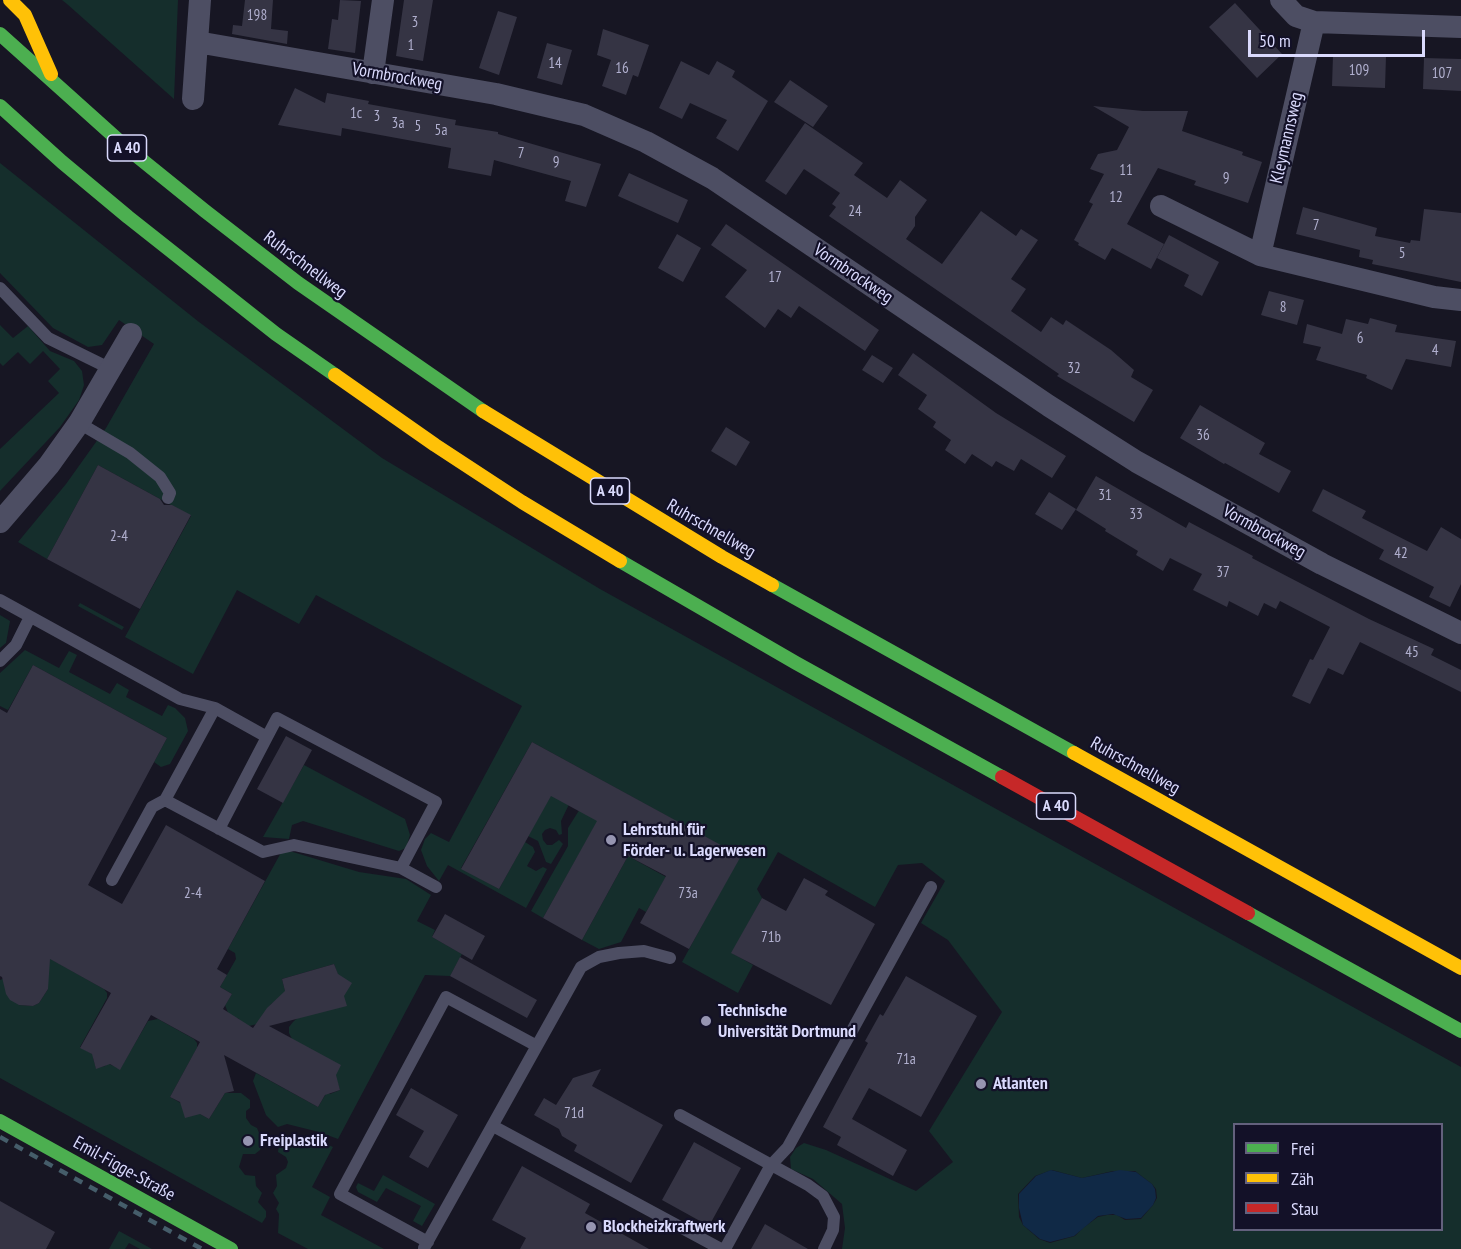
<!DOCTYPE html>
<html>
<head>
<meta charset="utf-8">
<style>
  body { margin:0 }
  #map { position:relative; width:1461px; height:1249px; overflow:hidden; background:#171623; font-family:"PT Sans Narrow",sans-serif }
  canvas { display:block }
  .legend { position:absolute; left:1233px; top:1123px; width:210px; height:108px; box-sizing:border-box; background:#131128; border:2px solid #63617d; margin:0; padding:8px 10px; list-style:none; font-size:18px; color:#dadafd }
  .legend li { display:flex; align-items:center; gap:12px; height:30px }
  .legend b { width:30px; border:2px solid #63617d }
  .scale { position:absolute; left:1248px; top:30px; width:177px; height:27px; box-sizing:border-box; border:3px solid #dadafd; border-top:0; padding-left:8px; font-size:18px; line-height:21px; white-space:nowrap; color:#dadafd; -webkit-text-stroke:4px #131128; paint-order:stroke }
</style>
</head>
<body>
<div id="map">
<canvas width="1461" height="1249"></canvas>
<ul class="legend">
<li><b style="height:8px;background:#4caf50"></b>Frei</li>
<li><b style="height:8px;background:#ffc107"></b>Zäh</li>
<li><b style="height:8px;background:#c62828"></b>Stau</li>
</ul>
<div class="scale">50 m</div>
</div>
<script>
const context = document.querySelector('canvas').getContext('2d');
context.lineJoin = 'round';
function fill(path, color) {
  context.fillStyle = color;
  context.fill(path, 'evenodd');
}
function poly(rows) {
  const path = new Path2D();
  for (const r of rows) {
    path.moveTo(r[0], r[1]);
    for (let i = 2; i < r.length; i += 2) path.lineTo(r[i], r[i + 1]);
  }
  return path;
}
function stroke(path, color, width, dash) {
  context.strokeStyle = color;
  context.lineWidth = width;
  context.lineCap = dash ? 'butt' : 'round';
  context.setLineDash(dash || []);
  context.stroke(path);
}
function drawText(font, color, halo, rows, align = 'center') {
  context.font = font + ' "PT Sans Narrow",sans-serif';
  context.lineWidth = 4.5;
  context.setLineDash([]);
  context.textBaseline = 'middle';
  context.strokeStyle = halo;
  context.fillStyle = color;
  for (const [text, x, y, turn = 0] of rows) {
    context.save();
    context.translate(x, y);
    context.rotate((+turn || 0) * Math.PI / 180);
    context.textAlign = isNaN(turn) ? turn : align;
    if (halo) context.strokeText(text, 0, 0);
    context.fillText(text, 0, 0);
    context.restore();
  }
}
fill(poly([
  [62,0,178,0,174,99,67,4],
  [0,163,199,322,382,458,600,589,1461,1067,1461,1249,842,1249,845,1228,842,1204,813,1179,791,1169,790,1157,796,1148,804,1143,826,1150,916,1191,953,1162,929,1131,1002,1012,948,940,921,923,945,881,922,863,898,865,875,907,778,852,757,889,762,898,732,953,753,965,738,993,682,962,740,856,532,742,461,868,499,889,525,842,533,847,535,852,527,866,536,871,543,867,547,869,526,908,448,865,439,881,427,866,421,850,425,839,431,833,449,842,522,706,316,595,299,624,237,590,193,674,125,637,191,516,98,465,47,559,18,542,66,484,106,428,154,344,119,320,102,345,88,347,53,328,0,273],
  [1234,1124,1442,1124,1442,1230,1234,1230],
  [1052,1170,1082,1178,1113,1171,1135,1171,1152,1184,1156,1189,1157,1198,1153,1205,1141,1219,1125,1220,1117,1215,1107,1215,1098,1217,1083,1228,1075,1236,1050,1243,1039,1239,1023,1225,1019,1217,1018,1194,1035,1176],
  [0,325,13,338,28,326,50,351,74,361,82,371,84,385,79,400,60,427,0,491,0,449,59,393,48,381,60,369,43,351,30,364,18,352,3,366,0,363],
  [80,603,124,627,122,630,78,606],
  [0,615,10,621,6,643,0,648],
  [25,650,59,668,69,651,77,655,69,672,110,694,117,683,129,690,126,697,162,716,168,705,175,708,185,718,188,731,170,764,161,767,154,762,167,738,33,665,8,710,0,706,0,673],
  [304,765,405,819,410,835,406,848,399,851,303,821,292,825,289,839,263,837],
  [555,788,572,798,561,821,562,834,559,835,556,830,550,828,545,830,542,834,543,840,547,845,552,845,559,840,563,844,551,864,546,862,538,841,528,836],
  [583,804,616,823,596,824,543,918,531,911,568,846,568,828],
  [283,849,359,872,406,879,431,895,417,921,435,930,432,937,462,954,450,976,425,975,338,1139,319,1132,287,1124,278,1127,266,1115,253,1081,256,1073,318,1107,327,1092,330,1094,340,1090,337,1081,292,1039,289,1033,289,1027,293,1022,339,978,334,964,282,979,286,994,271,1004,257,1024,245,1027,238,1018,230,1018,225,1005,232,994,220,987,236,959,235,953,228,949],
  [628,856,666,877,646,912,639,908,621,942,599,949,582,940],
  [49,958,104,989,107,993,107,998,80,1047,94,1055,93,1058,96,1068,105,1066,107,1063,120,1069,148,1021,158,1019,194,1039,197,1043,197,1048,170,1097,209,1119,225,1093,241,1093,250,1100,250,1108,246,1111,246,1118,251,1125,257,1128,263,1143,260,1150,255,1154,243,1154,239,1167,245,1175,255,1176,256,1186,262,1193,258,1202,266,1211,266,1217,262,1223,0,1078,0,980,5,978,19,1005,33,1006,39,1003,48,989,46,974],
  [292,1139,320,1141,333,1147,312,1187,330,1197,321,1215,384,1249,308,1249,278,1233,279,1214,276,1209,279,1203,273,1193,277,1186,276,1175,286,1168,288,1162,286,1157,278,1152,279,1144,284,1140,289,1141],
  [383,1175,435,1204,422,1226,413,1221,421,1206,386,1188,377,1202,358,1192,356,1187,358,1183,374,1191],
  [119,1231,152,1249,140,1249,129,1243,125,1249,109,1249]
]), '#152e2c');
fill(poly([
  [1051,1170,1082,1178,1120,1170,1136,1172,1152,1184,1155,1189,1156,1198,1153,1205,1141,1218,1126,1219,1113,1214,1098,1216,1074,1236,1050,1242,1040,1239,1023,1225,1019,1208,1019,1194,1036,1176]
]), '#102946');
fill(poly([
  [245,0,273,0,271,29,288,31,287,44,232,34,233,25,242,26],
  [340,0,361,1,355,53,328,49,332,19,338,20],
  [404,0,433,0,423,61,396,56],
  [1235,3,1282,54,1257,78,1209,27],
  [498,11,517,17,499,75,479,68],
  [603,29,649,45,638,77,633,75,626,95,602,86,611,60,597,55],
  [547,43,572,50,562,85,537,78],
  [1333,55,1386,56,1385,88,1332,86],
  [1424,58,1461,59,1461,91,1423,89],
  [681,61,709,75,717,61,735,71,732,77,768,101,738,151,716,138,727,120,690,103,682,119,659,108],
  [790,80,828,106,813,127,774,102],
  [295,88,325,103,327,93,369,101,368,104,456,120,455,125,498,132,498,134,601,164,586,207,565,201,571,181,494,160,491,176,448,168,451,148,342,128,341,136,278,125],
  [1093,106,1143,111,1188,111,1182,131,1243,152,1242,155,1262,162,1248,203,1194,185,1196,181,1158,168,1127,224,1164,244,1151,269,1112,248,1105,260,1078,245,1079,243,1074,240,1093,204,1089,202,1104,174,1090,169,1098,154,1117,150,1129,127],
  [805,123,863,163,854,175,887,198,900,180,927,200,915,217,915,226,906,239,942,264,981,211,1016,236,1021,229,1038,240,1011,279,1026,289,1011,311,1041,332,1051,317,1063,325,1066,320,1111,350,1134,370,1131,377,1153,390,1134,422,1057,376,1059,374,829,216,836,207,832,204,840,193,804,169,786,195,765,181],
  [629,173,688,200,678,223,618,196],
  [1303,207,1377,228,1375,236,1410,243,1411,240,1420,241,1424,209,1461,213,1461,282,1372,264,1373,260,1359,257,1360,250,1296,234],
  [726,224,879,330,865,351,799,306,791,318,778,309,765,328,725,297,747,270,711,245],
  [677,234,701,248,683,282,658,268],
  [1169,235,1219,262,1202,296,1184,286,1189,275,1157,258],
  [1269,291,1304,300,1297,325,1261,315],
  [1370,318,1397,325,1395,332,1456,341,1451,367,1406,359,1392,390,1366,378,1367,375,1316,360,1321,347,1303,343,1307,324,1342,334,1346,319,1368,324],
  [913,353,996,413,1066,456,1052,478,1021,459,1014,471,996,461,992,467,972,454,965,464,945,450,951,440,933,427,936,422,918,409,927,395,898,375],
  [872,355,893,368,883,383,862,370],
  [1200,405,1265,443,1259,454,1291,471,1279,493,1225,463,1224,464,1180,438],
  [726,427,750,442,736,466,711,451],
  [98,465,160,499,164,505,172,505,191,515,140,609,47,559],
  [1096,476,1186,528,1189,522,1253,556,1252,558,1369,619,1434,649,1431,655,1461,670,1461,692,1360,642,1343,675,1328,668,1310,704,1292,696,1310,659,1313,660,1330,627,1280,601,1276,609,1264,603,1258,616,1229,601,1227,607,1193,590,1202,574,1170,558,1163,571,1136,555,1138,551,1105,531,1106,529,1076,510],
  [1323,489,1366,511,1362,518,1427,551,1441,527,1461,539,1461,584,1450,607,1429,597,1434,587,1379,559,1384,550,1312,511],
  [1049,492,1076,509,1062,530,1035,514],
  [33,665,167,738,88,885,122,904,166,825,265,881,217,969,227,975,220,987,232,994,223,1009,253,1028,267,1008,285,991,282,979,334,964,338,974,352,983,344,996,347,1006,269,1026,341,1065,336,1075,340,1090,325,1095,318,1107,224,1055,234,1091,225,1093,209,1119,200,1114,185,1118,180,1102,170,1097,200,1042,151,1015,120,1070,110,1064,96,1069,92,1054,80,1048,111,993,50,959,48,989,39,1003,33,1006,19,1005,10,1000,6,994,2,977,0,976,0,709,7,713],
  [286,736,312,750,283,803,257,789],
  [532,742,741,856,689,949,640,923,666,876,628,856,582,940,543,918,597,821,551,796,499,889,461,869],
  [804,878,828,891,825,895,875,924,831,1005,731,953,762,898,786,911],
  [445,914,485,936,472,960,432,937],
  [460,957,537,1000,527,1018,450,976],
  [906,976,977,1016,921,1117,869,1088,852,1119,907,1150,893,1176,837,1145,841,1137,823,1127,868,1043,865,1041,880,1014,883,1016],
  [601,1069,592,1086,663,1125,631,1183,574,1151,577,1145,562,1136,559,1129,534,1115,544,1098,556,1105,573,1078],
  [411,1088,458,1115,428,1168,409,1157,424,1131,396,1115],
  [694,1142,741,1168,709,1226,662,1200],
  [522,1166,590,1204,585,1213,649,1249,520,1249,526,1238,492,1220],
  [0,1201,55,1232,46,1249,0,1249],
  [765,1224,808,1249,751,1249]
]), '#353444');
stroke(poly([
  [0,288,48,338,111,369],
  [79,423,130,453,160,477,170,493,168,498],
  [0,600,180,699,215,708,267,737,277,718,436,802,401,868],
  [0,661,16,645,30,617],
  [215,708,165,800,263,852,294,845,401,868,436,887],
  [219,829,267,737],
  [112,880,152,807,165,800],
  [680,1115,808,1185,823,1196,834,1217,833,1230,824,1249],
  [493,1126,721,1249],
  [428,1242,340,1194,446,997,537,1046],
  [424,1248,581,967,599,957,619,953,644,951,670,958],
  [725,1249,771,1165,788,1147,931,887]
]), '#4d4e63', 12);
stroke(poly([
  [1281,0,1296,16,1314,22,1461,27],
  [197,42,496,94,584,115,646,142,712,178,1049,406,1137,462,1322,564,1461,633],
  [373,73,383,0],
  [193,99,200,0],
  [1161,206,1260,255,1434,297,1461,300],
  [1260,255,1314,22],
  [0,522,49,465,79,423,131,334]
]), '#4d4e63', 22);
stroke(poly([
  [0,34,127,148,205,211,298,283,483,411],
  [0,106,62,162,128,217,276,334,335,375],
  [620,561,796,663,1002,777],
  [772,585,1074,753],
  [1248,913,1461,1031],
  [0,1121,231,1249]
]), '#4caf50', 14);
stroke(poly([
  [10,0,25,15,51,74],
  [335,375,435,445,522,502,620,561],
  [483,411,722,557,772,585],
  [1074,753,1461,968]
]), '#ffc107', 14);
stroke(poly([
  [1002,777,1248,913]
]), '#c62828', 14);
stroke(poly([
  [0,1137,202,1249]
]), '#455d6a', 4.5, [9, 8]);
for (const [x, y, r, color] of [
  [611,840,6,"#9695b1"],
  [706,1021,6,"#9695b1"],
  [981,1084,6,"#9695b1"],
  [248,1141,6,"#9695b1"],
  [591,1227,6,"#9695b1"]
]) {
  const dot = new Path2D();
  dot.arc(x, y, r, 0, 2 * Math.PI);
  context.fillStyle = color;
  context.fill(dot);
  stroke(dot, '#131128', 2);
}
drawText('15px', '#b1b0cf', null, [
  ["198",257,16],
  ["3",415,23],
  ["1",411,46],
  ["14",555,64],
  ["16",622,69],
  ["109",1359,71],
  ["107",1442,74],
  ["1c",356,114],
  ["3",377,117],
  ["3a",398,124],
  ["5",418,127],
  ["5a",441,131],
  ["7",521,154],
  ["9",556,163],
  ["11",1126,171],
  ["9",1226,179],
  ["12",1116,198],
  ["24",855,212],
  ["7",1316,226],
  ["5",1402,254],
  ["17",775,278],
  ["8",1283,308],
  ["6",1360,339],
  ["4",1435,351],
  ["32",1074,369],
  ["36",1203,436],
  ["31",1105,496],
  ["33",1136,515],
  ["2-4",119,537],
  ["42",1401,554],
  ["37",1223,573],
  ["45",1412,653],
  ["2-4",193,894],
  ["73a",688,894],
  ["71b",771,938],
  ["71a",906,1060],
  ["71d",574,1114]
]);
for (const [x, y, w] of [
  [127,148,39],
  [610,491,39],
  [1056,806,39]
]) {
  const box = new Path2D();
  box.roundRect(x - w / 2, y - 13, w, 26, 4.5);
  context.fillStyle = '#131128';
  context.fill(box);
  stroke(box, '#dadafd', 1.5);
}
drawText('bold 16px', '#dadafd', null, [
  ["A 40",127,148],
  ["A 40",610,491],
  ["A 40",1056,806]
]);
drawText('18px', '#dadafd', '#131128', [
  ["Vormbrockweg",397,77,10],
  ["Kleymannsweg",1287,138,-77],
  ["Ruhrschnellweg",305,265,37],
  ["Vormbrockweg",853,274,34],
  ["Ruhrschnellweg",711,529,30],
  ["Vormbrockweg",1264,532,29],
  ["Ruhrschnellweg",1135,766,29],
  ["Emil-Figge-Straße",124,1169,29]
]);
drawText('bold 18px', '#dadafd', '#131128', [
  ["Lehrstuhl für",623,830],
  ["Förder- u. Lagerwesen",623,851],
  ["Technische",718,1011],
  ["Universität Dortmund",718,1032],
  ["Atlanten",993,1084],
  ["Freiplastik",260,1141],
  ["Blockheizkraftwerk",603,1227]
], 'left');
</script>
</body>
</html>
